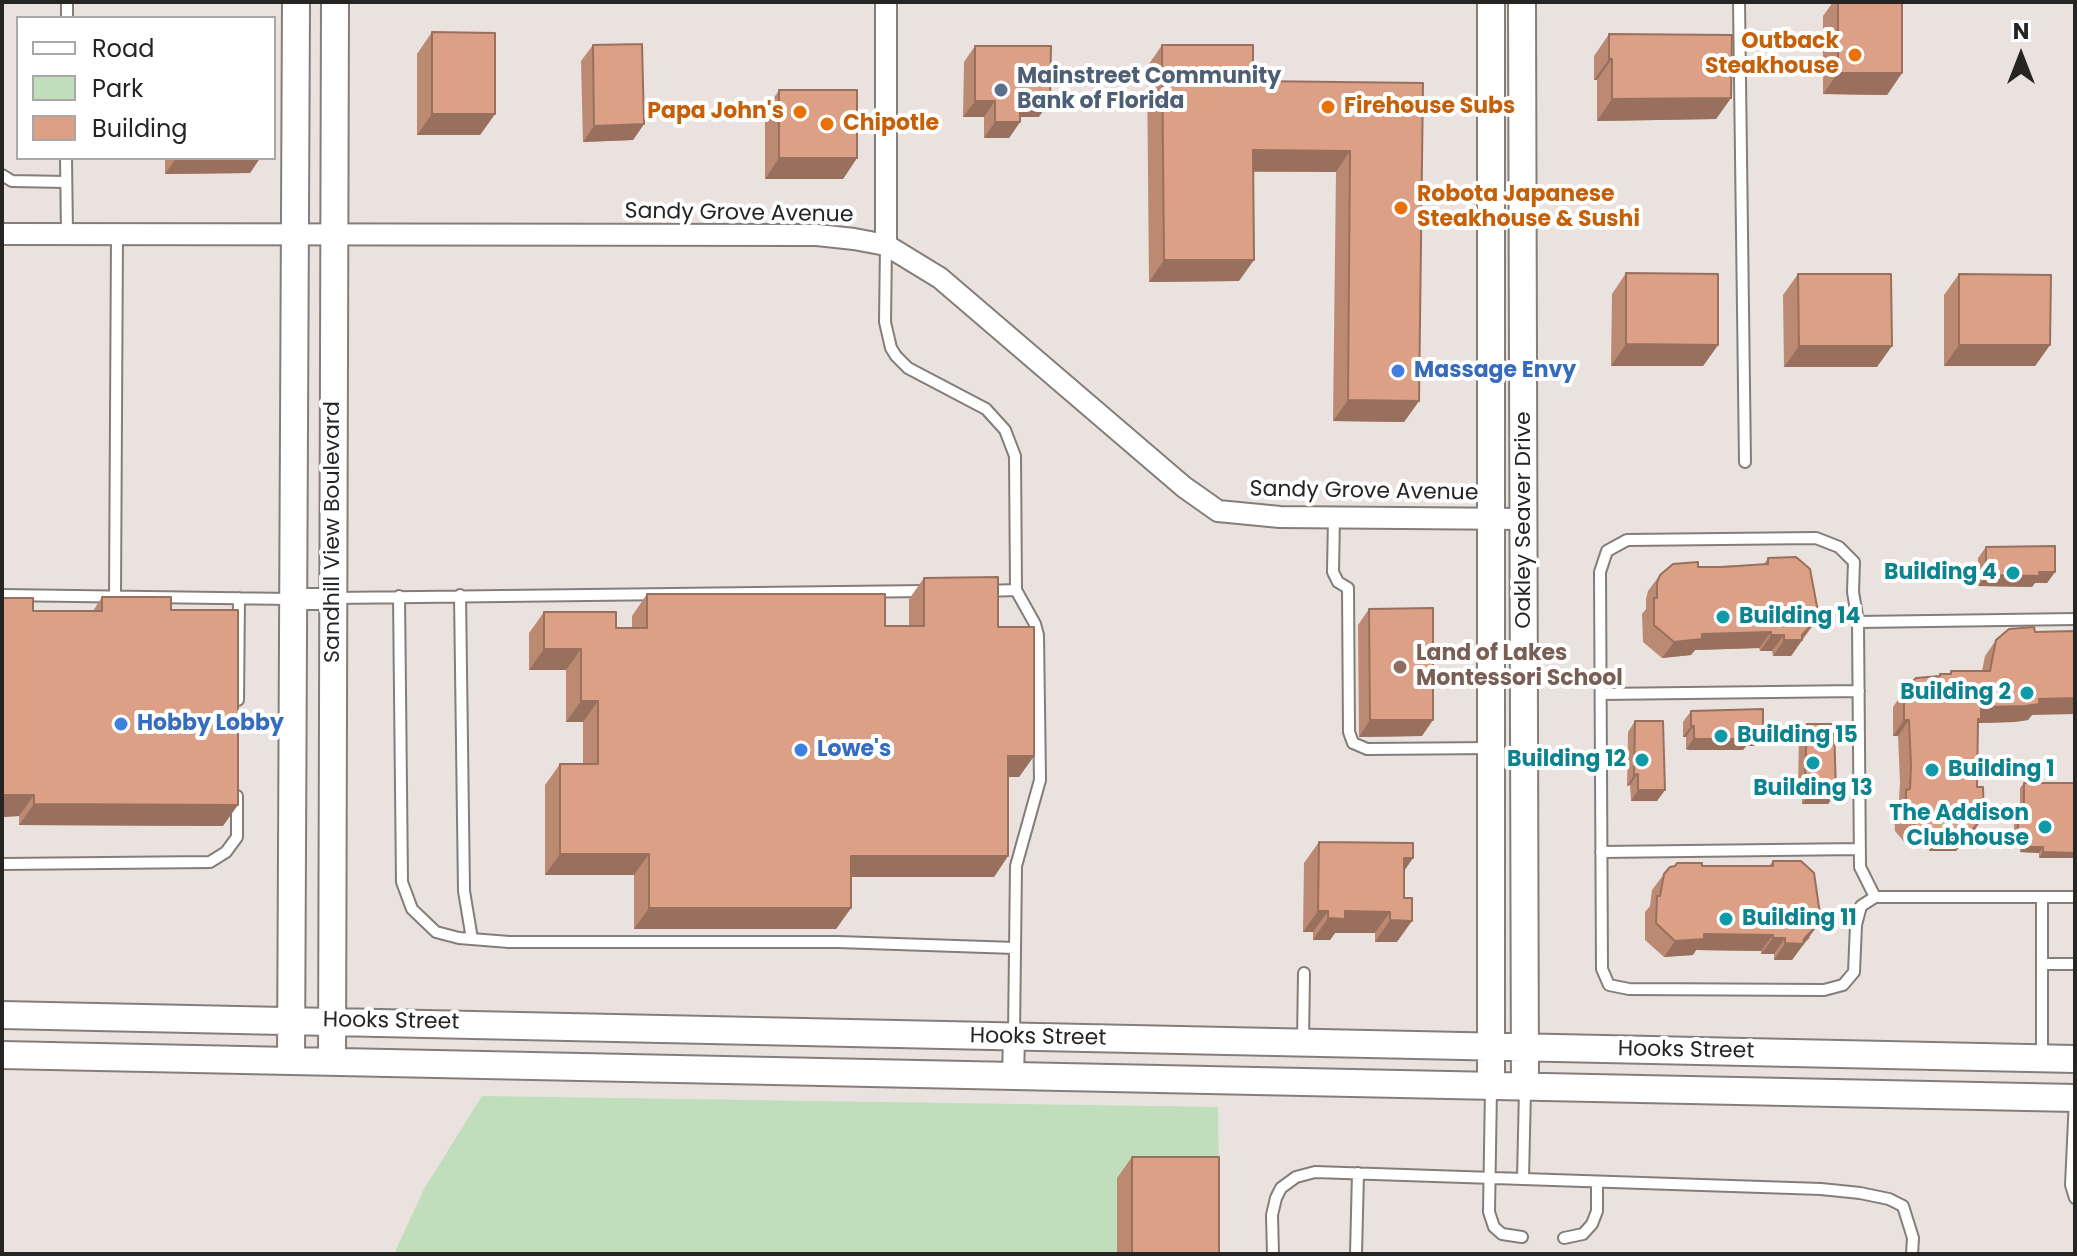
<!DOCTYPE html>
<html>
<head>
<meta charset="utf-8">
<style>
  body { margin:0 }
  #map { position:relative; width:2077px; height:1256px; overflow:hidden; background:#e9e2df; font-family:Poppins,sans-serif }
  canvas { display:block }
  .frame { position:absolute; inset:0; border:4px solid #272524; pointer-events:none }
  .legend { position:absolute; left:16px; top:16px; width:260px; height:144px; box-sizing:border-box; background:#fff; border:2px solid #a9a8a7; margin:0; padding:10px 14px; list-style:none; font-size:24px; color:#272524 }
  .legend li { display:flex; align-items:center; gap:16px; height:40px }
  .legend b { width:40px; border:2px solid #a9a8a7 }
  .north { position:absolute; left:1981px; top:16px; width:80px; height:80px; -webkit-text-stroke:6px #fff; paint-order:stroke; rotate:0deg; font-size:22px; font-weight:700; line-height:32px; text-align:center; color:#272524 }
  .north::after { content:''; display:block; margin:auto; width:28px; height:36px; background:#272524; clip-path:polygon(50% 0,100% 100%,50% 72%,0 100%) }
</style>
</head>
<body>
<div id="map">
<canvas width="2077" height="1256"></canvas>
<div class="frame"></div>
<ul class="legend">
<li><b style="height:10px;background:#fff"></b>Road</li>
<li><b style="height:22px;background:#c1debc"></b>Park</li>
<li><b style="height:22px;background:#dba086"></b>Building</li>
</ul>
<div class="north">N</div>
</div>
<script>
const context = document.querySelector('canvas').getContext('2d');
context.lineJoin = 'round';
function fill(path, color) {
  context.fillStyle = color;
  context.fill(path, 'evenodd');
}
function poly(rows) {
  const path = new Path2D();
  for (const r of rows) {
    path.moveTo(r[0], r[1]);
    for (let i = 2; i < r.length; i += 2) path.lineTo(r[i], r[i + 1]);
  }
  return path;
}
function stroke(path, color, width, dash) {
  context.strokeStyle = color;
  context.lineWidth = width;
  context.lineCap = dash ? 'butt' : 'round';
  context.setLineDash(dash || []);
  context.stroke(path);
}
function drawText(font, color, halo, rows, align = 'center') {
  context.font = font + ' Poppins,sans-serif';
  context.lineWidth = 8;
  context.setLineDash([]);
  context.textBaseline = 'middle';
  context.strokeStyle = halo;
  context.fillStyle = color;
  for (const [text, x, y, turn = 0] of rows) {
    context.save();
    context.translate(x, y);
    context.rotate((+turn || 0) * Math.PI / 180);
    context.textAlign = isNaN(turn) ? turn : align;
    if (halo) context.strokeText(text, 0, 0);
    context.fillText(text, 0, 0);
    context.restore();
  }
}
fill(poly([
  [482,1096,1218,1107,1220,1254,394,1254,424,1189]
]), '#c1debc');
const lane = poly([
  [1739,2,1745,462],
  [67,18,67,2],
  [66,158,67,234],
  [2,175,12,181,66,182],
  [886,245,885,322,891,348,896,356,908,368,986,409,1005,430,1015,456,1016,590,1035,624,1038,635,1040,780,1016,866,1014,1034],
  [1334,517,1333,572,1338,582,1348,588,1349,732,1353,743,1367,749,1491,748],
  [986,591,1016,590],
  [2,595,292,599],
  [460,595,464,891,472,939],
  [399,596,402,882,412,909,436,932,459,938,509,942,838,942,1015,948],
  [115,597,117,234],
  [334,598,926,591],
  [2075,619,1858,622,1860,867,1875,897,2075,897],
  [1858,622,1853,592,1854,562,1839,547,1816,538,1627,540,1607,551,1600,572,1602,969,1609,985,1629,989,1824,990,1843,985,1854,972,1856,925,1861,906,1875,897],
  [1601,694,1859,691],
  [238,700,239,598],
  [1601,852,1860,849],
  [2,864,210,862,226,852,237,837,237,796],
  [2042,897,2042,1059],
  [2042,964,2075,964],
  [1303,1041,1304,973],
  [1491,1088,1489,1212,1494,1227,1502,1234,1522,1237],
  [2075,1099,2071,1185,2075,1198],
  [1523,1179,1525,1089],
  [1564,1238,1583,1234,1592,1224,1597,1211,1597,1182],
  [1273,1254,1272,1215,1276,1198,1281,1188,1296,1177,1315,1172,1821,1189,1860,1193,1889,1199,1903,1206,1913,1238,1912,1254],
  [1356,1254,1358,1173]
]);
const street = poly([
  [2,234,817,235,854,239,886,245,940,278,1184,487,1218,511,1280,517,1524,519],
  [886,245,886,2],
  [294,599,332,599],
  [1013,1076,1014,1038]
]);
const secondary = poly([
  [1491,2,1491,1086],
  [1522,2,1525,1086],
  [2,1015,2075,1059],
  [2,1055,2075,1098],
  [291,1060,296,2],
  [332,1061,335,2]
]);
stroke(lane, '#847e7b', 14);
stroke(street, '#847e7b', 24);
stroke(secondary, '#847e7b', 30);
stroke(lane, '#fff', 10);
stroke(street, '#fff', 20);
stroke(secondary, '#fff', 26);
fill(poly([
  [1833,2,1902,2,1902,73,1887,95,1823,94,1823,16],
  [432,32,495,114,480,135,417,135,417,54],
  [1609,34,1731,98,1716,119,1597,121,1597,80,1594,80,1594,56],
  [593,45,644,124,633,140,583,142,581,61],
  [1162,45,1253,81,1423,83,1419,401,1404,422,1333,421,1336,172,1254,172,1239,281,1149,282,1147,67],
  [975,46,1039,117,1020,117,1020,122,1009,138,984,138,984,117,963,117,964,62],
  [779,90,857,158,843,179,765,179,765,112],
  [165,158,260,158,250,173,165,174],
  [1626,273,1718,345,1703,366,1611,366,1612,294],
  [1798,274,1877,367,1784,367,1783,295],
  [1959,274,2050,345,2035,366,1944,366,1944,295],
  [1986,547,2055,572,2047,583,2035,583,2032,587,1978,586,1978,558],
  [1768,558,1819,617,1791,656,1773,656,1772,651,1760,651,1759,648,1695,650,1691,655,1662,658,1643,642,1642,614,1646,609,1646,599,1648,591,1660,575,1698,567,1764,564],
  [924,578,998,627,1034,756,1019,777,1008,777,1008,856,994,877,851,877,851,908,836,929,634,929,634,875,545,875,545,785,560,764,583,764,583,722,566,722,566,670,529,670,529,633,544,612,616,628,632,628,632,616,647,594,885,626,909,626,909,599],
  [102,597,171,610,223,826,19,825,19,816,2,817,2,598,33,611,93,611],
  [1369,609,1422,736,1359,737,1358,625],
  [1996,640,2032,715,2028,720,2014,722,1979,723,1978,724,1977,787,1984,816,1973,832,1956,851,1929,851,1929,848,1906,844,1895,831,1894,806,1899,800,1900,782,1898,736,1893,736,1893,707,1904,691,1939,676,1940,674,1949,674,1951,671,1982,671,1985,656],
  [1691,711,1763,735,1755,746,1746,746,1743,750,1689,750,1686,749,1686,737,1683,737,1683,722],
  [1635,721,1665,790,1657,801,1631,801,1630,785,1627,786,1628,732],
  [1807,724,1836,793,1828,804,1802,804,1802,788,1798,789,1799,735],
  [2075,770,2075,858,2039,858,2039,853,2020,852,2020,842,2014,842,2014,812,2018,807,2020,807,2020,788,2024,783,2075,783],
  [1319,842,1413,858,1404,870,1397,942,1375,942,1375,933,1335,933,1330,940,1313,940,1313,932,1303,932,1304,863],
  [1773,861,1810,938,1803,944,1792,960,1774,960,1774,954,1761,954,1761,951,1696,950,1693,955,1664,957,1645,940,1645,912,1650,906,1652,890,1664,874,1702,866,1769,866],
  [1132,1157,1219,1254,1117,1254,1117,1178]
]), '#bc8a73');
fill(poly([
  [1609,59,1612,59,1597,80,1594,80],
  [1838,73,1902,73,1887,95,1823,94],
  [1731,98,1716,119,1597,121,1612,99],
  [975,101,995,101,984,117,963,117],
  [1020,101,1050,101,1039,117,1009,117],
  [432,114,495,114,480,135,417,135],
  [995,122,1020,122,1009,138,984,138],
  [644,124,633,140,583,142,594,126],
  [1253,150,1350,151,1336,172,1239,171],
  [176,158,260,158,250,173,165,174],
  [779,158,857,158,843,179,765,179],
  [1164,260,1254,260,1239,281,1149,282],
  [1626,344,1718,345,1703,366,1611,366],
  [1959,345,2050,345,2035,366,1944,366],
  [1799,346,1892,346,1877,367,1784,367],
  [1348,400,1419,401,1404,422,1333,421],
  [2039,572,2055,572,2047,583,2035,583,2032,587,1978,586,1986,575],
  [1819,617,1801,640,1802,640,1791,656,1773,656,1784,640,1802,635],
  [1771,632,1759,648,1695,650,1691,655,1662,658,1674,642,1702,634],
  [1771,635,1784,635,1772,651,1760,651],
  [544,649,581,649,566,670,529,670],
  [2075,698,2075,714,2032,715,2028,720,2014,722,1979,723,1970,736,1981,707,2039,699],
  [581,701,598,701,583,722,566,722],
  [1370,720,1433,720,1422,736,1359,737],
  [1904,720,1909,720,1898,736,1893,736],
  [1691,726,1694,726,1686,737,1683,737],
  [1763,735,1755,746,1746,746,1743,750,1689,750,1686,749,1694,738],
  [1008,756,1034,756,1019,777,994,777],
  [1638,774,1630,785,1627,786,1634,775],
  [1809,777,1802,788,1798,789,1805,778],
  [1638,790,1665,790,1657,801,1631,801],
  [1810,793,1836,793,1828,804,1802,804],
  [2,795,34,795,19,816,2,817],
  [34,804,238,805,223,826,19,825],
  [1984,816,1973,832,1956,851,1929,851,1940,835],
  [1917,828,1940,831,1929,848,1906,844],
  [2018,836,2024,836,2020,842,2014,842],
  [2024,847,2043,847,2039,853,2020,852],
  [2043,852,2075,853,2075,858,2039,858],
  [560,854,649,854,634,875,545,875],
  [851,856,1008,856,994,877,836,877],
  [1404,858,1413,858,1398,880],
  [649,908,851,908,836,929,634,929],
  [1318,911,1328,911,1313,932,1303,932],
  [1345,911,1390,912,1375,933,1335,933,1330,940,1313,940,1328,918],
  [1390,920,1412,921,1397,942,1375,942],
  [1821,921,1792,960,1774,960,1785,943,1804,939],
  [1704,934,1773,935,1761,951,1696,950,1693,955,1664,957,1675,941],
  [1773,938,1785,938,1774,954,1761,954]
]), '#99705e');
const building = poly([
  [1838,2,1902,2,1902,73,1838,73,1838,2],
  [432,32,495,33,495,114,432,114,432,32],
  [1609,34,1732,35,1731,98,1612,99,1612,59,1609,59,1609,34],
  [642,44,644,124,594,126,593,45,642,44],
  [1162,45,1253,45,1253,81,1423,83,1419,401,1348,400,1350,151,1253,150,1254,260,1164,260,1162,45],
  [975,46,1051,46,1050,101,1020,101,1020,122,995,122,995,101,975,101,975,46],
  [779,90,857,90,857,158,779,158,779,90],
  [1626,273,1718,274,1718,345,1626,344,1626,273],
  [1798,274,1891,274,1892,346,1799,346,1798,274],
  [1959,274,2051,275,2050,345,1959,345,1959,274],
  [2055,546,2055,572,2039,572,2040,576,1986,575,1986,547,2055,546],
  [1796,557,1810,569,1819,617,1802,635,1802,640,1784,640,1784,635,1771,635,1771,632,1702,634,1702,639,1674,642,1654,625,1654,598,1657,598,1657,583,1660,575,1673,564,1698,562,1698,567,1722,567,1768,564,1768,558,1796,557],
  [998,577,998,627,1034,627,1034,756,1008,756,1008,856,851,856,851,908,649,908,649,854,560,854,560,764,598,764,598,701,581,701,581,649,544,649,544,612,616,612,616,628,647,628,647,594,885,594,885,626,924,626,924,578,998,577],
  [102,597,171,597,171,610,238,610,238,805,34,804,34,795,2,795,2,598,33,598,33,611,102,611,102,597],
  [1433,608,1433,720,1370,720,1369,609,1433,608],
  [2034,627,2035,632,2075,631,2075,698,2039,699,2039,704,2025,706,1981,707,1981,719,1978,719,1977,787,1983,787,1984,816,1968,835,1940,835,1940,831,1917,828,1906,814,1906,790,1910,789,1911,766,1909,720,1904,720,1904,691,1916,678,1940,676,1940,674,1951,674,1951,671,1990,671,1996,640,2009,629,2034,627],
  [1763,709,1763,735,1751,735,1751,739,1697,739,1694,738,1694,726,1691,726,1691,711,1763,709],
  [1635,721,1663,721,1665,790,1638,790,1638,774,1634,775,1635,721],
  [1807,724,1834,724,1836,793,1810,793,1809,777,1805,778,1807,724],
  [2024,783,2075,783,2075,853,2043,852,2043,847,2024,847,2024,836,2018,836,2018,807,2024,807,2024,783],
  [1319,842,1413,843,1413,858,1404,858,1404,898,1412,898,1412,921,1390,920,1390,912,1345,911,1345,919,1328,918,1328,911,1318,911,1319,842],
  [1773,861,1801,861,1814,873,1821,921,1804,939,1803,944,1785,943,1785,938,1773,938,1773,935,1704,934,1704,939,1675,941,1656,923,1657,896,1660,896,1664,874,1670,867,1675,866,1677,863,1702,863,1702,866,1773,866,1773,861],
  [1132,1157,1219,1157,1219,1254,1132,1254,1132,1157]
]);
fill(building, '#dba086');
stroke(building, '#99705e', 2);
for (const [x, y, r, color] of [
  [1855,55,8,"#e8710a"],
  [1001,90,8,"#5c6f8a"],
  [1328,107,8,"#e8710a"],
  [800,112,8,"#e8710a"],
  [827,124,8,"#e8710a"],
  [1401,208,8,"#e8710a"],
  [1398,371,8,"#3f7fe0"],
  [2013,573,8,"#0f9aa8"],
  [1723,617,8,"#0f9aa8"],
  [1400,667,8,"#8d6e63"],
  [2027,693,8,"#0f9aa8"],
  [121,724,8,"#3f7fe0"],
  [1721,736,8,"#0f9aa8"],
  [801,750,8,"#3f7fe0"],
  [1642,760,8,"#0f9aa8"],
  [1813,763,8,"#0f9aa8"],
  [1932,770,8,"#0f9aa8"],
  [2045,827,8,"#0f9aa8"],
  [1726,919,8,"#0f9aa8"]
]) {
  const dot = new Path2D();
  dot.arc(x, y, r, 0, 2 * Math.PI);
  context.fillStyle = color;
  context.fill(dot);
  stroke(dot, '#fff', 3);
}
drawText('bold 22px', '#c56008', '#fff', [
  ["Outback",1839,42,"right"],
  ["Steakhouse",1839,67,"right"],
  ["Firehouse Subs",1344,107],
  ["Papa John's",784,112,"right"],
  ["Chipotle",843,124],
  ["Robota Japanese",1417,195],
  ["Steakhouse & Sushi",1417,220]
], 'left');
drawText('bold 22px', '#4e5e75', '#fff', [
  ["Mainstreet Community",1017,77],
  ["Bank of Florida",1017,102]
], 'left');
drawText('22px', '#272524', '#fff', [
  ["Sandy Grove Avenue",739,214,1],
  ["Sandy Grove Avenue",1364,492,1],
  ["Oakley Seaver Drive",1524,520,-90],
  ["Sandhill View Boulevard",333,532,-90],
  ["Hooks Street",391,1022,1],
  ["Hooks Street",1038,1038,1],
  ["Hooks Street",1686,1051,1]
]);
drawText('bold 22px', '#366cbe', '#fff', [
  ["Massage Envy",1414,371],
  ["Hobby Lobby",137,724],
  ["Lowe's",817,750]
], 'left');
drawText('bold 22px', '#0d838f', '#fff', [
  ["Building 4",1997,573],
  ["Building 14",1739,617,"left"],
  ["Building 2",2011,693],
  ["Building 15",1737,736,"left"],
  ["Building 12",1626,760],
  ["Building 1",1948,770,"left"],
  ["Building 13",1813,789,"center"],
  ["The Addison",2029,814],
  ["Clubhouse",2029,839],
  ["Building 11",1742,919,"left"]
], 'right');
drawText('bold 22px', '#785e54', '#fff', [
  ["Land of Lakes",1416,654],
  ["Montessori School",1416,679]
], 'left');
</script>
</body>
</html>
